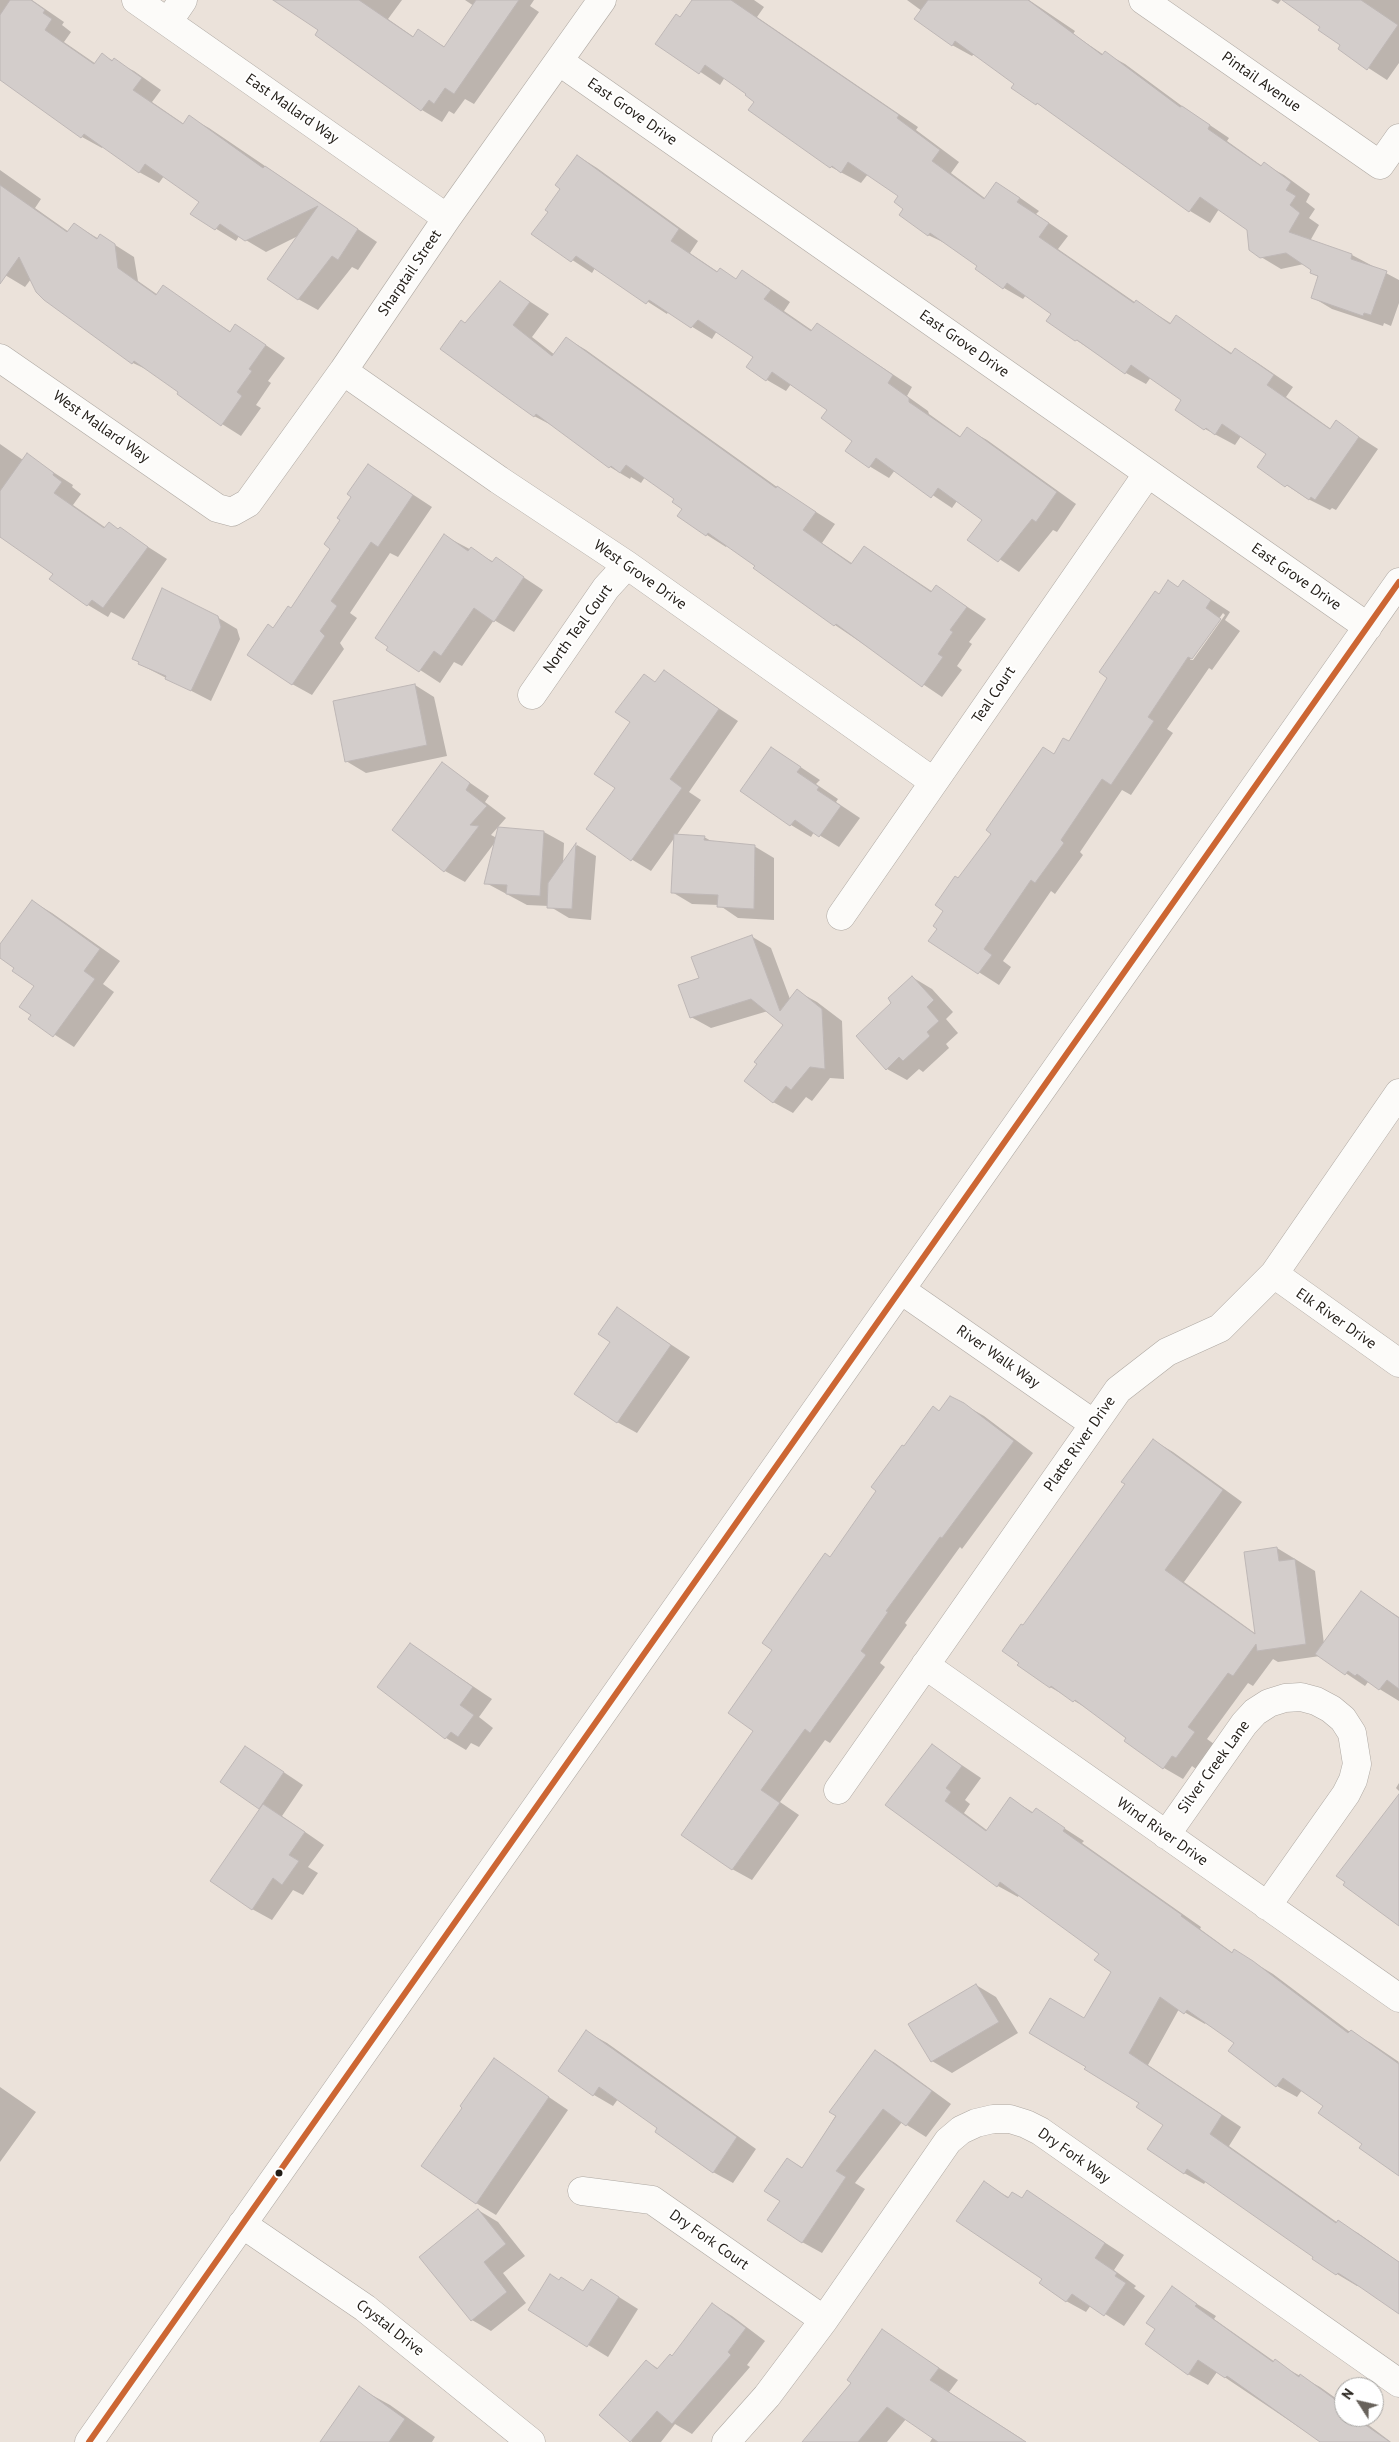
<!DOCTYPE html>
<html>
<head>
<meta charset="utf-8">
<style>
  body { margin:0 }
  #map { position:relative; width:1399px; height:2442px; overflow:hidden; background:#ebe2da; font-family:"PT Sans",sans-serif }
  canvas { display:block }
  .north { position:absolute; left:1334px; top:2377px; width:50px; height:50px; box-sizing:border-box; background:#fff; border:1px solid #a7a5a2; border-radius:50%; rotate:305deg; font-size:14px; font-weight:700; line-height:20px; text-align:center; color:#221d17 }
  .north::after { content:''; display:block; margin:auto; width:18px; height:22px; background:#68625b; clip-path:polygon(50% 0,100% 100%,50% 72%,0 100%) }
</style>
</head>
<body>
<div id="map">
<canvas width="1399" height="2442"></canvas>
<div class="north">N</div>
</div>
<script>
const context = document.querySelector('canvas').getContext('2d');
context.lineJoin = 'round';
function fill(path, color) {
  context.fillStyle = color;
  context.fill(path, 'evenodd');
}
function poly(rows) {
  const path = new Path2D();
  for (const r of rows) {
    path.moveTo(r[0], r[1]);
    for (let i = 2; i < r.length; i += 2) path.lineTo(r[i], r[i + 1]);
  }
  return path;
}
function stroke(path, color, width, dash) {
  context.strokeStyle = color;
  context.lineWidth = width;
  context.lineCap = dash ? 'butt' : 'round';
  context.setLineDash(dash || []);
  context.stroke(path);
}
function drawText(font, color, halo, rows, align = 'center') {
  context.font = font + ' "PT Sans",sans-serif';
  context.lineWidth = 4;
  context.setLineDash([]);
  context.textBaseline = 'middle';
  context.strokeStyle = halo;
  context.fillStyle = color;
  for (const [text, x, y, turn = 0] of rows) {
    context.save();
    context.translate(x, y);
    context.rotate((+turn || 0) * Math.PI / 180);
    context.textAlign = isNaN(turn) ? turn : align;
    if (halo) context.strokeText(text, 0, 0);
    context.fillText(text, 0, 0);
    context.restore();
  }
}
fill(poly([
  [0,0,32,0,64,22,62,25,71,32,64,42,96,64,102,55,134,71,161,90,152,102,184,124,189,117,209,128,377,242,358,270,352,267,318,310,298,299,298,236,266,252,239,236,236,241,192,214,200,202,164,176,159,183,139,172,103,146,102,148,82,137,0,79],
  [281,0,402,0,388,19,414,37,419,31,445,47,474,6,465,0,534,0,530,6,539,12,474,104,465,99,454,114,449,111,442,122,422,110,317,35,320,30],
  [695,0,754,0,764,7,757,17,918,127,916,130,959,162,951,173,986,199,997,183,1016,195,1039,211,1036,214,1068,236,1058,249,1136,303,1137,302,1172,324,1176,317,1233,354,1235,350,1255,361,1293,387,1286,397,1331,429,1336,422,1378,449,1336,510,1332,508,1330,510,1306,498,1259,467,1268,454,1241,436,1235,445,1205,429,1176,410,1183,400,1151,377,1146,384,1126,373,1076,340,1053,314,1026,295,1023,299,1004,288,979,266,949,245,928,235,905,209,899,196,868,174,861,183,831,167,750,110,755,102,747,93,725,77,720,85,657,43],
  [907,0,1029,0,1075,31,1073,34,1104,55,1105,53,1125,64,1186,109,1229,138,1227,141,1262,166,1264,164,1284,175,1310,194,1306,202,1315,209,1309,218,1319,225,1310,241,1352,255,1399,280,1399,303,1391,326,1384,323,1383,326,1332,309,1312,297,1319,277,1311,273,1312,270,1304,264,1281,269,1261,257,1248,230,1219,209,1210,223,1190,211,1056,115,1013,88,1016,84,974,54,972,56,952,45,922,11],
  [1271,0,1281,0,1278,4],
  [1284,0,1399,0,1399,63,1387,80,1339,49,1342,45,1322,26],
  [578,156,597,168,698,241,690,253,718,272,737,280,743,272,762,283,790,302,784,311,813,331,817,324,912,387,907,396,928,411,929,414,961,437,967,429,987,440,1076,504,1057,532,1053,530,1019,572,969,539,983,520,957,501,952,508,895,470,889,478,869,466,854,440,828,410,791,384,786,391,767,380,754,356,717,331,712,339,668,312,667,314,595,268,592,273,533,234,550,211],
  [0,170,41,199,35,208,69,232,74,224,99,239,101,236,134,257,138,281,158,295,163,287,231,332,236,325,285,358,268,381,271,383,256,405,261,408,241,436,222,424,180,392,154,373,133,363,44,299,31,279,25,287,0,272],
  [500,282,549,314,532,337,555,355,566,338,586,350,777,487,835,524,822,543,853,564,865,547,933,592,937,587,986,619,969,642,972,644,957,666,962,670,942,697,835,625,727,545,726,547,707,535,679,516,684,508,676,499,645,477,641,483,631,477,630,479,610,467,555,427,534,416,466,324],
  [0,444,23,460,27,455,73,485,72,487,81,494,73,505,106,528,120,529,167,559,124,619,111,612,108,617,88,605,51,579,54,574,0,535],
  [368,465,432,507,398,557,390,553,350,613,357,618,340,643,344,649,312,695,292,684,274,629,291,609,332,549,342,520],
  [445,536,494,562,496,559,543,590,514,632,494,620,462,666,454,662,440,683,388,649],
  [1183,581,1230,612,1225,620,1240,631,1212,670,1209,668,1167,729,1173,733,1131,795,1122,790,1080,852,1083,855,1055,894,1051,891,1003,961,1011,967,999,985,930,941,939,929,958,879,1054,755,1069,743,1159,595,1179,588],
  [1223,613,1225,615,1193,660,1190,660],
  [217,617,237,629,240,639,211,701,139,664],
  [664,672,738,721,689,792,701,800,676,836,704,837,713,842,754,846,774,858,774,920,738,918,719,905,692,904,672,892,675,837,651,871,631,859,616,788,656,683],
  [415,685,434,697,447,756,366,773,346,761],
  [772,748,820,780,816,784,838,799,836,802,860,818,839,847,814,832,811,837,791,825,742,791],
  [443,764,489,796,485,802,506,818,491,835,497,838,499,829,544,832,564,843,563,865,577,845,596,856,591,920,569,918,549,906,527,905,486,883,496,841,465,882,445,871,394,830],
  [32,901,52,913,120,961,103,984,114,992,74,1047,30,1019,33,1015,35,986],
  [751,936,771,948,790,999,797,991,817,1002,842,1021,844,1079,830,1078,812,1101,806,1097,793,1113,773,1102,785,1025,768,1011,711,1028,691,1017,700,979],
  [912,977,932,989,953,1012,946,1019,958,1033,946,1044,949,1048,923,1072,919,1069,907,1080,887,1069],
  [617,1309,690,1357,637,1433,617,1422],
  [951,1397,984,1416,1033,1453,962,1549,960,1547,905,1623,907,1625,880,1663,885,1667,830,1743,825,1740,780,1802,799,1815,752,1880,732,1869,755,1731,774,1650,831,1558,878,1491,904,1448,940,1412],
  [1153,1440,1173,1452,1242,1502,1184,1582,1256,1634,1277,1548,1315,1571,1324,1644,1361,1592,1399,1617,1399,1701,1368,1682,1365,1686,1320,1656,1278,1662,1273,1659,1253,1686,1248,1683,1207,1739,1214,1744,1196,1769,1192,1766,1183,1779,1164,1768,1090,1710,1050,1687,1019,1665,1024,1627,1126,1484],
  [410,1644,492,1699,479,1717,493,1728,479,1747,471,1743,466,1750,446,1738,379,1686],
  [932,1745,981,1778,965,1800,970,1804,964,1813,988,1831,1011,1799,1034,1813,1036,1810,1084,1841,1082,1843,1201,1927,1200,1929,1233,1953,1235,1951,1273,1974,1350,2032,1371,2043,1399,2062,1395,2068,1399,2071,1399,2175,1324,2106,1302,2090,1297,2097,1277,2086,1230,2051,1236,2043,1206,2022,1205,2024,1179,2009,1148,2065,1241,2127,1229,2146,1338,2223,1358,2233,1399,2262,1399,2313,1358,2284,1357,2286,1337,2274,1314,2258,1315,2256,1206,2181,1204,2184,1184,2173,1165,2124,1141,2103,1088,2066,1085,2020,1113,1972,1101,1954,1019,1895,1018,1897,998,1886,886,1805],
  [246,1747,303,1785,282,1816,324,1845,308,1867,318,1873,303,1895,293,1890,272,1920,252,1909,262,1809,222,1782],
  [1399,1783,1399,1791,1396,1788],
  [976,1985,996,1997,1018,2033,952,2073,932,2061],
  [587,2032,607,2043,756,2149,733,2183,713,2172,659,2128,618,2099,613,2106,594,2095],
  [876,2051,895,2063,951,2104,926,2137,902,2122,855,2183,865,2189,822,2253,802,2242,781,2201,788,2159,803,2168],
  [494,2060,568,2110,496,2215,476,2203,464,2107],
  [0,2087,36,2112,0,2162],
  [984,2183,1010,2198,1022,2199,1027,2192,1124,2255,1114,2270,1136,2286,1134,2288,1145,2296,1124,2326,1091,2305,1086,2312,1066,2301,1044,2279],
  [478,2210,498,2222,525,2256,503,2273,526,2303,491,2331,472,2320],
  [1172,2288,1216,2316,1214,2319,1275,2362,1320,2387,1344,2404,1344,2417,1358,2417,1391,2442,1321,2442,1217,2372,1208,2385,1188,2374,1157,2329],
  [584,2292,611,2292,638,2309,608,2357,529,2309],
  [712,2304,732,2316,765,2341,747,2365,750,2367,692,2434,675,2424,661,2442,632,2442,601,2415,646,2361,659,2369,673,2357],
  [882,2331,958,2380,949,2392,1022,2439,1020,2442,930,2442,933,2437,906,2419,887,2442,804,2442,853,2383],
  [359,2388,390,2405,435,2437,432,2442,321,2442]
]), '#0003');
const building = poly([
  [10,0,31,0,45,10,43,13,52,19,45,30,94,64,102,53,112,61,114,58,142,78,133,90,183,124,189,115,263,168,265,166,358,229,338,260,332,256,298,300,267,279,318,206,245,241,220,224,215,230,190,214,199,202,145,164,139,173,84,134,81,138,0,80,0,15,10,0],
  [273,0,359,0,413,37,418,29,444,47,476,0,519,0,454,94,445,88,434,104,429,100,421,111,315,35,318,30,273,0],
  [692,0,731,0,899,115,897,118,940,150,932,161,984,199,996,182,1020,198,1017,202,1049,223,1039,237,1134,303,1136,300,1170,324,1176,315,1231,354,1235,348,1274,375,1267,385,1330,429,1336,420,1359,437,1315,500,1311,497,1309,500,1287,485,1285,487,1257,467,1266,454,1222,424,1215,435,1206,428,1204,430,1175,410,1181,400,1131,365,1125,374,1077,340,1075,341,1046,321,1051,314,1007,283,1003,289,975,269,977,266,930,233,928,236,899,215,903,209,894,202,898,196,848,162,841,173,832,166,830,168,748,110,754,102,745,95,746,94,705,65,699,74,655,44,676,14,680,17,692,0],
  [928,0,1028,0,1102,55,1105,51,1180,107,1182,106,1210,125,1208,129,1261,166,1264,162,1291,182,1286,190,1296,196,1290,205,1300,213,1289,232,1352,254,1351,259,1387,271,1371,315,1364,313,1363,316,1311,298,1318,276,1310,273,1311,270,1286,253,1260,258,1249,250,1247,230,1200,197,1189,212,1037,103,1036,105,1011,88,1014,84,955,41,952,46,914,19,928,0],
  [1282,0,1361,0,1398,25,1367,70,1338,49,1340,45,1318,30,1320,27,1282,0],
  [577,155,679,229,671,241,717,272,720,268,736,279,742,270,771,290,764,299,811,331,817,323,893,375,888,383,909,398,909,402,960,437,967,427,1057,492,1036,522,1032,519,998,562,967,540,982,520,938,488,931,498,876,458,869,468,845,451,852,441,821,418,827,410,772,372,766,381,746,367,753,357,698,320,691,328,649,300,646,304,576,256,571,262,531,234,548,212,545,210,560,189,555,185,577,155],
  [0,185,67,232,74,223,97,239,100,234,115,244,118,268,156,295,163,285,230,332,235,324,266,345,249,369,252,371,237,392,242,396,221,426,177,394,178,392,134,361,132,364,44,300,36,292,19,257,0,284,0,185],
  [500,281,530,302,513,325,552,356,566,337,776,488,777,486,816,512,803,530,851,564,864,546,931,592,936,585,967,607,950,630,953,632,938,654,943,657,922,687,836,624,834,626,753,568,755,566,708,533,706,536,677,516,682,509,672,502,674,499,626,465,620,473,611,466,609,468,536,414,534,417,506,397,440,349,461,320,465,323,500,281],
  [27,453,54,473,53,475,62,482,54,493,104,528,109,522,118,529,120,527,148,547,103,608,92,600,87,606,49,579,53,574,0,537,0,491,27,453],
  [368,464,413,495,378,547,371,542,331,601,337,606,320,631,325,636,292,685,247,655,268,624,273,628,288,606,291,608,330,549,324,544,340,520,337,518,351,497,347,494,368,464],
  [444,534,468,551,471,547,492,562,496,557,524,577,494,622,474,608,441,656,434,651,419,672,386,650,388,647,375,638,444,534],
  [1168,580,1178,587,1183,580,1211,600,1206,608,1221,619,1192,659,1188,657,1148,717,1154,721,1111,785,1102,779,1061,840,1064,843,1035,883,1031,880,984,949,992,955,978,974,928,941,937,929,933,926,943,911,935,905,955,876,958,878,991,834,986,830,1043,747,1054,754,1063,738,1069,741,1107,678,1099,672,1155,591,1159,594,1168,580],
  [162,588,218,616,221,627,191,691,165,679,166,676,138,664,139,662,132,659,162,588],
  [664,670,719,709,670,779,682,788,631,861,586,829,615,788,594,774,630,722,615,712,644,674,655,682,664,670],
  [415,684,427,745,345,762,333,701,415,684],
  [771,747,801,767,797,772,819,787,817,790,841,806,819,837,795,820,790,826,740,791,771,747],
  [442,762,470,783,466,790,487,806,470,825,479,826,444,872,392,830,442,762],
  [498,827,544,831,540,896,506,894,507,885,484,884,498,827],
  [674,834,705,836,704,840,755,845,754,909,717,907,718,895,671,893,674,834],
  [576,843,572,909,547,908,548,883,576,843],
  [32,900,100,949,84,971,95,979,53,1037,28,1019,31,1015,19,1007,34,986,12,971,14,968,0,958,0,944,32,900],
  [752,935,780,1011,797,989,822,1009,825,1069,810,1067,791,1090,786,1086,773,1103,744,1081,757,1064,754,1062,783,1025,751,999,690,1018,678,985,699,978,691,957,752,935],
  [912,976,934,1000,927,1007,939,1021,927,1032,930,1036,903,1061,899,1057,886,1070,856,1036,891,1003,888,998,912,976],
  [617,1307,671,1345,617,1423,574,1394,610,1342,598,1334,617,1307],
  [950,1396,964,1403,1014,1441,942,1538,940,1537,886,1611,888,1612,861,1651,866,1655,810,1733,805,1729,761,1790,780,1803,732,1870,681,1835,753,1731,728,1713,772,1650,762,1643,796,1594,825,1553,830,1557,876,1491,871,1487,902,1445,904,1446,933,1406,939,1411,950,1396],
  [1153,1439,1223,1490,1165,1570,1255,1634,1244,1552,1277,1547,1279,1561,1295,1559,1306,1644,1257,1651,1256,1644,1233,1676,1228,1673,1188,1727,1195,1732,1176,1758,1172,1756,1163,1769,1124,1741,1126,1738,1075,1700,1073,1702,1051,1686,1050,1688,1017,1665,1019,1663,1002,1651,1021,1624,1023,1625,1125,1484,1121,1482,1153,1439],
  [1361,1591,1399,1618,1399,1689,1387,1680,1379,1690,1357,1674,1355,1676,1348,1671,1345,1675,1315,1654,1361,1591],
  [410,1643,473,1687,460,1705,474,1715,458,1737,451,1732,445,1739,377,1687,410,1643],
  [932,1744,962,1766,946,1788,951,1792,945,1801,986,1831,1010,1797,1032,1813,1036,1808,1065,1828,1063,1831,1182,1915,1181,1916,1232,1953,1234,1949,1253,1961,1348,2033,1351,2030,1399,2064,1399,2176,1359,2148,1362,2144,1318,2113,1323,2106,1283,2078,1276,2087,1228,2051,1234,2043,1187,2010,1184,2014,1160,1997,1129,2053,1222,2115,1210,2134,1336,2223,1338,2220,1399,2262,1399,2314,1360,2287,1338,2273,1336,2275,1312,2259,1313,2257,1187,2169,1184,2174,1147,2149,1163,2125,1136,2107,1139,2103,1084,2069,1086,2067,1029,2033,1050,1998,1084,2018,1111,1972,1094,1960,1099,1954,1000,1882,997,1887,885,1805,932,1744],
  [245,1746,284,1772,259,1809,220,1782,245,1746],
  [1399,1794,1399,1926,1343,1885,1345,1882,1336,1876,1399,1794],
  [263,1804,305,1832,289,1855,299,1861,282,1885,273,1878,252,1910,210,1881,263,1804],
  [976,1984,999,2022,931,2062,908,2024,976,1984],
  [586,2030,737,2137,713,2173,655,2132,657,2128,599,2087,593,2096,558,2071,586,2030],
  [875,2050,932,2091,906,2126,883,2109,836,2171,846,2177,802,2243,767,2220,780,2201,764,2191,787,2158,802,2168,836,2116,829,2112,875,2050],
  [494,2058,549,2097,476,2204,421,2166,462,2108,460,2106,494,2058],
  [984,2181,1008,2198,1012,2192,1022,2198,1027,2190,1105,2243,1095,2258,1117,2273,1115,2276,1126,2283,1104,2316,1072,2294,1066,2302,1039,2283,1042,2279,956,2221,984,2181],
  [478,2209,506,2244,484,2262,507,2292,471,2321,419,2257,478,2209],
  [550,2274,559,2280,561,2277,583,2291,591,2279,619,2297,587,2347,528,2310,550,2274],
  [1172,2286,1197,2304,1195,2306,1273,2362,1275,2359,1299,2377,1300,2374,1340,2403,1338,2406,1344,2410,1344,2417,1354,2417,1390,2442,1320,2442,1227,2376,1225,2378,1198,2360,1188,2375,1145,2344,1155,2329,1146,2323,1172,2286],
  [712,2303,746,2328,728,2352,731,2355,672,2424,657,2411,630,2442,599,2415,646,2360,657,2369,670,2354,672,2356,712,2303],
  [882,2329,939,2368,930,2380,1026,2442,938,2442,887,2407,858,2442,802,2442,851,2383,847,2380,882,2329],
  [359,2386,405,2419,389,2442,320,2442,359,2386]
]);
fill(building, '#d3cdcb');
stroke(building, '#beb7b6', 1);
const minor = poly([
  [136,0,447,218],
  [1143,0,1380,165,1399,138],
  [168,22,183,0],
  [560,62,1368,627],
  [0,358,217,508,232,512,248,503,343,371,447,218,602,0],
  [343,371,499,480,627,565,934,782],
  [532,695,606,588,627,565],
  [841,916,1148,473],
  [1274,1274,1399,1363],
  [901,1290,1094,1424],
  [925,1665,1399,1998],
  [838,1790,1118,1390,1167,1352,1220,1328,1274,1274,1399,1093],
  [1166,1835,1244,1724,1255,1712,1269,1703,1285,1698,1301,1697,1316,1701,1331,1709,1343,1719,1352,1733,1357,1764,1353,1780,1346,1794,1267,1906],
  [582,2191,652,2200,824,2320],
  [242,2224,365,2308,531,2442],
  [89,2442,1399,582],
  [726,2442,767,2396,824,2320,948,2141,961,2130,976,2123,993,2119,1010,2119,1026,2124,1040,2131,1399,2383]
]);
stroke(minor, '#aea8a2', 29);
stroke(minor, '#fcfbf9', 28);
stroke(poly([
  [89,2442,1399,582]
]), '#c63', 6);
for (const [x, y, r, color] of [
  [279,2173,4.5,"#221d17"]
]) {
  const dot = new Path2D();
  dot.arc(x, y, r, 0, 2 * Math.PI);
  context.fillStyle = color;
  context.fill(dot);
  stroke(dot, '#fff', 2);
}
drawText('15px', '#221d17', '#fff', [
  ["Pintail Avenue",1261,82,35],
  ["East Mallard Way",292,109,35],
  ["East Grove Drive",632,112,35],
  ["Sharptail Street",410,273,-56],
  ["East Grove Drive",964,344,35],
  ["West Mallard Way",101,427,35],
  ["West Grove Drive",640,575,35],
  ["East Grove Drive",1296,577,35],
  ["North Teal Court",578,629,-54],
  ["Teal Court",994,695,-56],
  ["Elk River Drive",1336,1319,35],
  ["River Walk Way",998,1357,35],
  ["Platte River Drive",1080,1444,-55],
  ["Silver Creek Lane",1214,1767,-54],
  ["Wind River Drive",1162,1832,35],
  ["Dry Fork Way",1074,2156,35],
  ["Dry Fork Court",709,2240,35],
  ["Crystal Drive",390,2328,38]
]);
</script>
</body>
</html>
